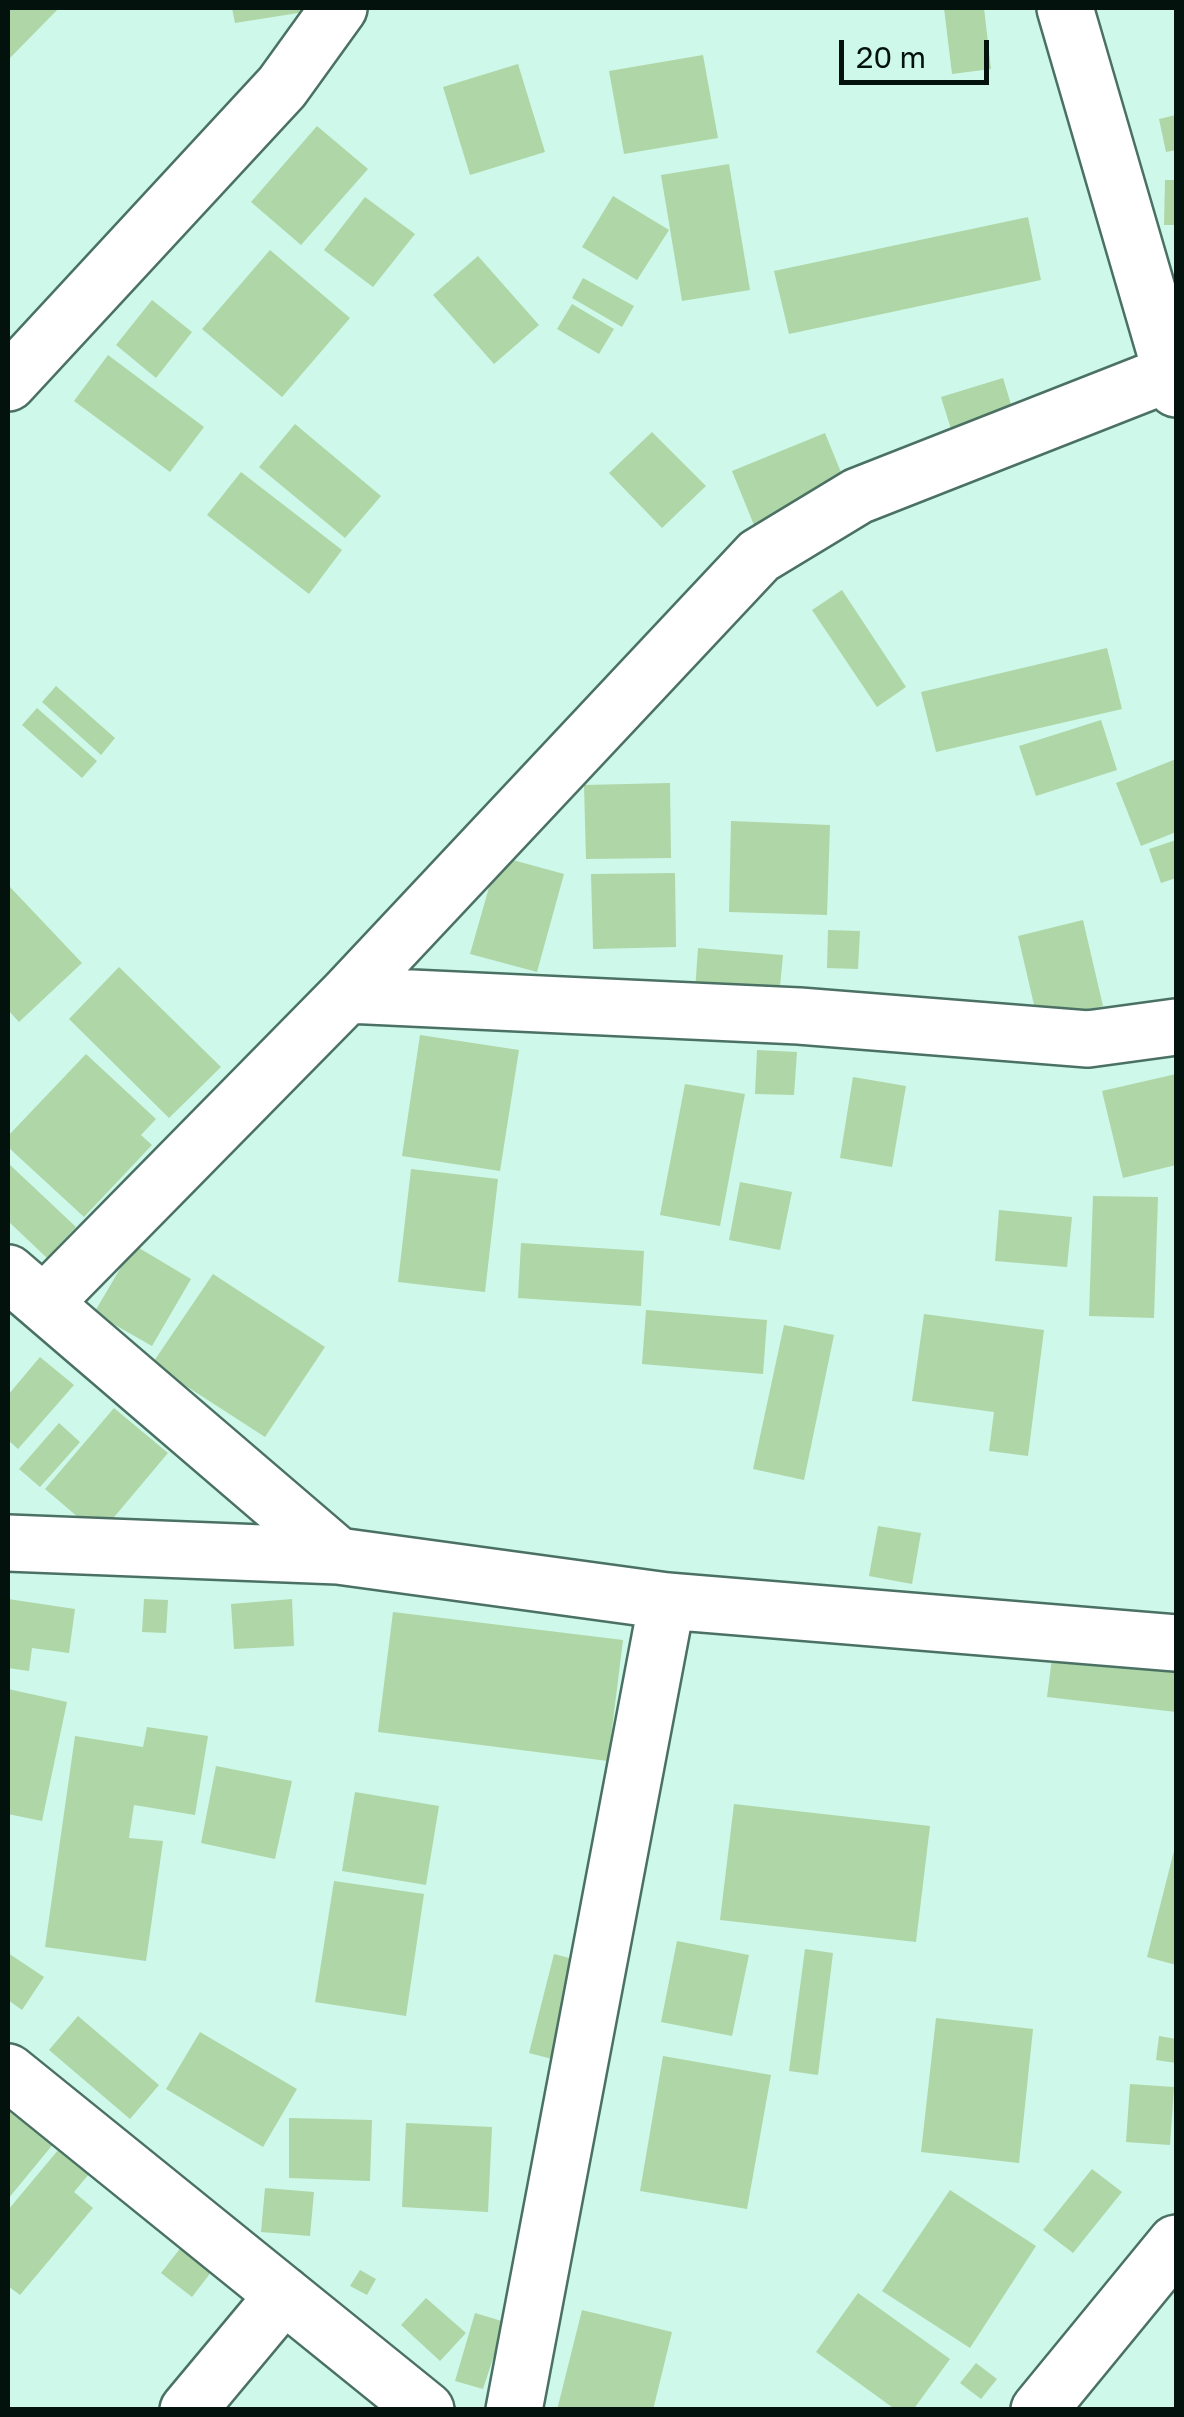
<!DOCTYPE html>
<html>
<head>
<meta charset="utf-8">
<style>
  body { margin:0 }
  #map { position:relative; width:1184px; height:2417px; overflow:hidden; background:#cef8e9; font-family:"Golos Text",sans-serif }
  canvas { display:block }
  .frame { position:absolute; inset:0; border:10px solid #04120e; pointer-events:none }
  .scale { position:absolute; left:839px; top:40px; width:150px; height:45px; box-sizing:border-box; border:5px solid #04120e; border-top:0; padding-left:12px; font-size:30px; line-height:35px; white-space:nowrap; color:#04120e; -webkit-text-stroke:8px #cef8e9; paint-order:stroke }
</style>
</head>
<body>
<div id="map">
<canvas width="1184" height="2417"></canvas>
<div class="frame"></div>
<div class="scale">20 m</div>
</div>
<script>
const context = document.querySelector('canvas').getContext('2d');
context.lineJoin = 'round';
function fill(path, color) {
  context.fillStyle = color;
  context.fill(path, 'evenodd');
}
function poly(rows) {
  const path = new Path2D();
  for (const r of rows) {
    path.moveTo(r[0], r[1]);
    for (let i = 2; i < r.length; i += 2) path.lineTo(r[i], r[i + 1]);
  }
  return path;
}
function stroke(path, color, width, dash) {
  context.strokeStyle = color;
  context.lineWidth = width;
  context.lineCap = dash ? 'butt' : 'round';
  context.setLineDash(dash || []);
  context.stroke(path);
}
fill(poly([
  [8,8,59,8,8,60],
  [232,8,317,8,317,10,235,23],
  [944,8,984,8,991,69,952,74],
  [703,55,718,138,624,154,609,71],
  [518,64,545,152,470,175,443,87],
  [1176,115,1176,150,1166,152,1159,119],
  [317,126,368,169,301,245,251,202],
  [729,164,750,290,682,301,661,175],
  [1165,180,1176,180,1176,225,1164,225],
  [613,196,669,230,637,280,582,247],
  [365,197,415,234,373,287,324,250],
  [1028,217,1041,280,789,334,774,271],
  [270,250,350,318,282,397,202,329],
  [478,256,539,325,494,364,433,295],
  [583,278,634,306,622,327,572,298],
  [152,300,192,332,156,378,116,345],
  [572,304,614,329,599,354,557,329],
  [108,355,204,427,170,472,74,401],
  [1003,378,1017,424,955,442,941,397],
  [295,424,381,496,345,538,259,467],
  [652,432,706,486,662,528,609,473],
  [825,433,849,492,756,530,732,471],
  [241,472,342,550,309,594,207,515],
  [842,590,906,687,877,707,812,610],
  [1107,648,1122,709,936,752,921,692],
  [56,686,115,738,101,755,42,702],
  [37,708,97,761,82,778,22,725],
  [1101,720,1117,770,1036,796,1019,746],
  [1176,759,1176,832,1141,846,1116,783],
  [670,783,671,858,586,859,584,785],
  [731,821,830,825,827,915,729,912],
  [1176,840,1176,878,1161,883,1149,849],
  [498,856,564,874,537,972,470,954],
  [675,873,676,947,593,949,591,874],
  [10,887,82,963,19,1022,8,1010],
  [1083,920,1103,1006,1038,1022,1018,936],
  [828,930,860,931,858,969,827,968],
  [698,948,783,955,779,997,695,991],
  [119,967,221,1067,169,1118,69,1019],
  [420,1035,519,1050,500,1171,402,1156],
  [757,1050,797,1052,794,1095,755,1094],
  [86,1054,156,1119,141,1135,152,1145,84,1217,8,1147,8,1136],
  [1176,1074,1176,1165,1123,1178,1102,1091],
  [853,1077,906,1086,892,1167,840,1158],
  [685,1084,745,1094,720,1226,660,1215],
  [8,1163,76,1227,47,1258,8,1221],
  [411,1169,498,1179,485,1292,398,1282],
  [740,1182,792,1192,780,1250,729,1240],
  [1093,1196,1158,1197,1154,1318,1089,1316],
  [999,1210,1072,1217,1067,1267,995,1261],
  [521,1243,644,1251,641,1306,518,1298],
  [134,1245,191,1279,152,1346,94,1313],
  [213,1274,325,1347,265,1437,152,1364],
  [646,1310,767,1320,763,1374,642,1364],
  [924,1314,1044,1330,1028,1456,989,1451,994,1412,912,1401],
  [784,1325,834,1335,804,1480,753,1469],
  [40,1357,74,1385,18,1449,8,1440,8,1395],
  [114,1408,168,1453,99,1535,45,1489],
  [59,1423,80,1442,40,1487,19,1469],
  [878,1526,921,1533,912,1584,869,1576],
  [8,1599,75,1609,69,1653,32,1648,29,1671,8,1668],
  [144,1599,168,1600,166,1633,142,1632],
  [292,1599,294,1646,234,1649,231,1604],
  [393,1612,623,1640,608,1761,378,1732],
  [1052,1658,1176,1673,1176,1712,1047,1697],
  [8,1689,67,1702,42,1821,8,1814],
  [147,1727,208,1736,195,1815,134,1805,129,1838,163,1841,146,1961,45,1947,75,1736,143,1747],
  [216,1766,292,1781,275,1859,201,1843],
  [355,1792,439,1806,426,1885,342,1871],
  [734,1804,930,1826,916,1942,720,1920],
  [1175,1847,1176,1847,1176,1965,1147,1957],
  [334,1881,424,1894,406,2016,315,2002],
  [677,1941,749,1955,732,2036,661,2022],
  [805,1949,833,1953,818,2075,789,2071],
  [8,1953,44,1977,22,2010,8,2000],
  [554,1954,581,1961,556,2060,529,2053],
  [78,2016,159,2085,130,2119,49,2050],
  [936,2018,1033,2029,1019,2163,921,2152],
  [200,2032,297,2089,263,2147,166,2089],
  [1159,2036,1176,2039,1176,2063,1156,2060],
  [663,2056,771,2075,747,2209,640,2191],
  [1130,2084,1174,2087,1170,2145,1126,2142],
  [8,2104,59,2137,8,2199],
  [289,2118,372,2120,370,2181,289,2178],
  [406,2123,492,2127,488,2212,402,2207],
  [64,2143,94,2168,74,2192,93,2208,20,2295,8,2286,8,2210],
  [1092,2169,1122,2192,1073,2253,1043,2230],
  [265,2188,314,2192,310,2236,261,2232],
  [950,2190,1036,2246,970,2348,882,2291],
  [182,2246,212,2271,192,2297,161,2273],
  [360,2270,376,2279,367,2295,350,2286],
  [858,2293,950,2359,913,2410,896,2410,816,2352],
  [426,2298,466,2333,440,2361,401,2325],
  [582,2310,672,2332,653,2410,557,2410],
  [475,2313,505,2322,483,2389,455,2381],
  [976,2363,997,2379,981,2399,960,2383]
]), '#afd6a7');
const minor = poly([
  [1065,8,1176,389],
  [8,383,282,87,339,8],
  [347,995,799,1016,1088,1039,1176,1027],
  [8,1273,338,1556],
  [45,1302,347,995,759,556,858,496,1171,373],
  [8,1543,338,1556,667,1601,1176,1643],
  [8,2072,426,2410],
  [188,2410,284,2295],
  [514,2410,667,1601],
  [1039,2410,1176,2243]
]);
stroke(minor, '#4b7164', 60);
stroke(minor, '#fff', 55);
</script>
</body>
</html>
